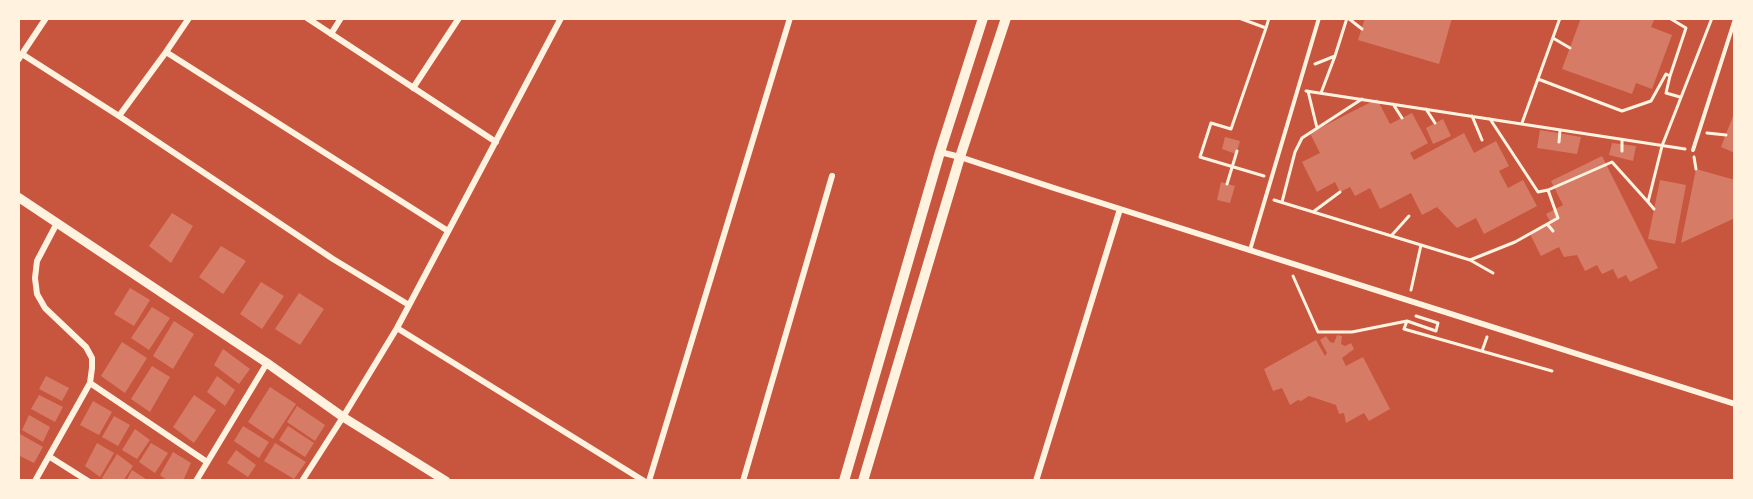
<!DOCTYPE html>
<html>
<head>
<meta charset="utf-8">
<style>
  body { margin:0 }
  #map { position:relative; width:1753px; height:499px; overflow:hidden; background:#c8553d; font-family:"Titillium Web",sans-serif }
  canvas { display:block }
  .frame { position:absolute; inset:0; border:20px solid #fff3e0; pointer-events:none }
</style>
</head>
<body>
<div id="map">
<canvas width="1753" height="499"></canvas>
<div class="frame"></div>
</div>
<script>
const context = document.querySelector('canvas').getContext('2d');
context.lineJoin = 'round';
function fill(path, color) {
  context.fillStyle = color;
  context.fill(path, 'evenodd');
}
function poly(rows) {
  const path = new Path2D();
  for (const r of rows) {
    path.moveTo(r[0], r[1]);
    for (let i = 2; i < r.length; i += 2) path.lineTo(r[i], r[i + 1]);
  }
  return path;
}
function stroke(path, color, width, dash) {
  context.strokeStyle = color;
  context.lineWidth = width;
  context.lineCap = dash ? 'butt' : 'round';
  context.setLineDash(dash || []);
  context.stroke(path);
}
fill(poly([
  [1365,18,1452,18,1439,64,1358,40],
  [1581,18,1655,18,1651,27,1672,35,1652,89,1636,83,1632,94,1562,69],
  [1377,99,1390,124,1412,113,1428,143,1410,153,1414,160,1464,133,1474,153,1496,141,1509,166,1499,171,1508,188,1523,180,1537,206,1484,234,1476,218,1457,228,1437,207,1422,215,1411,193,1380,209,1370,188,1355,196,1350,187,1340,192,1335,182,1317,192,1302,162,1320,153,1310,133],
  [1735,111,1735,153,1721,147],
  [1443,119,1451,136,1433,144,1426,128],
  [1540,130,1581,137,1577,154,1537,148],
  [1225,137,1240,141,1236,154,1222,149],
  [1612,143,1636,146,1633,161,1609,155],
  [1602,156,1658,268,1630,282,1626,275,1618,279,1613,269,1602,274,1597,265,1585,271,1577,255,1564,257,1559,247,1541,256,1530,234,1551,223,1546,214,1563,205,1551,181],
  [1696,169,1735,180,1735,218,1681,243],
  [1660,180,1686,185,1675,244,1648,239],
  [1221,182,1235,186,1230,203,1217,200],
  [172,213,193,226,171,263,149,246],
  [221,246,246,261,223,294,199,277],
  [261,282,284,296,262,329,240,314],
  [130,288,150,300,134,326,114,314],
  [299,293,324,309,300,345,275,329],
  [152,307,170,318,149,350,131,338],
  [174,321,194,334,173,369,153,356],
  [1337,335,1342,336,1341,344,1345,346,1351,343,1354,349,1342,358,1346,366,1363,357,1390,409,1369,421,1364,413,1346,423,1344,413,1339,414,1336,405,1309,396,1301,401,1298,400,1290,405,1282,388,1273,391,1264,369,1316,340,1325,356,1327,353,1320,340,1326,336,1330,342,1334,343],
  [122,342,147,358,125,393,101,376],
  [223,349,250,369,239,384,214,365],
  [152,366,170,377,150,412,131,399],
  [46,376,69,388,62,401,39,389],
  [217,376,235,390,225,406,207,392],
  [270,387,296,404,273,439,248,422],
  [39,395,63,407,55,422,31,409],
  [194,395,216,410,194,443,173,427],
  [93,401,112,412,99,435,80,425],
  [297,406,325,425,315,441,287,422],
  [29,415,50,427,43,442,22,430],
  [114,416,130,425,118,446,102,437],
  [243,426,269,442,259,458,234,441],
  [288,426,314,443,305,457,279,440],
  [135,429,150,440,137,459,122,450],
  [20,434,43,447,34,463,18,455,18,439],
  [97,443,114,453,100,477,85,466],
  [151,443,168,453,155,473,139,462],
  [275,443,306,462,294,479,264,461],
  [236,450,256,465,248,477,227,463],
  [173,452,191,463,183,481,168,481,160,475],
  [117,454,133,466,123,481,105,481,102,478],
  [132,470,149,481,126,481]
]), '#d67c66');
stroke(poly([
  [1239,18,1266,28,1231,129,1211,123,1200,157,1264,176],
  [1348,18,1362,29],
  [1266,28,1269,18],
  [1553,38,1570,48],
  [1315,64,1335,56,1347,18],
  [1670,76,1686,28,1671,19,1672,18],
  [1538,79,1622,111,1651,101,1666,74,1670,76,1666,93,1680,97],
  [1306,91,1685,149],
  [1308,91,1317,128],
  [1321,93,1335,56],
  [1393,104,1402,118],
  [1426,109,1435,123],
  [1472,116,1482,140],
  [1490,119,1538,192,1548,190],
  [1522,123,1560,18],
  [1707,133,1726,135],
  [1559,142,1560,130],
  [1622,151,1622,140],
  [1694,157,1696,169],
  [1227,184,1237,151],
  [1274,200,1470,260,1515,242,1558,218,1548,190,1612,162,1648,202,1662,146,1712,18],
  [1282,202,1295,152,1302,138,1362,99],
  [1648,202,1654,209],
  [1313,212,1340,192],
  [1548,225,1553,231],
  [1391,236,1409,216],
  [1470,260,1493,273],
  [1293,276,1318,332,1352,332,1407,321,1436,331,1438,323,1416,316],
  [1411,290,1421,245],
  [1407,321,1404,329,1552,371],
  [1482,351,1487,337]
]), '#fff3e0', 3);
stroke(poly([
  [1693,150,1735,19],
  [1250,250,1319,18]
]), '#fff3e0', 4);
stroke(poly([
  [307,18,496,142],
  [331,34,341,18],
  [166,52,448,231],
  [22,54,119,116,333,259,409,305],
  [18,60,46,18],
  [413,88,459,18],
  [119,116,166,52,189,18],
  [940,152,960,157,1057,189,1735,404],
  [397,328,644,481],
  [90,383,207,462],
  [50,457,88,481],
  [35,481,90,383,92,368,92,358,86,347,45,308,37,294,35,278,37,261,57,223],
  [196,481,267,363],
  [302,481,343,417,397,328,561,18],
  [649,481,790,18],
  [743,481,832,176],
  [1036,481,1120,209]
]), '#fff3e0', 6);
stroke(poly([
  [18,197,267,363,343,417,446,481]
]), '#fff3e0', 9);
stroke(poly([
  [844,481,940,152,983,18],
  [863,481,960,157,1006,18]
]), '#fff3e0', 10);
</script>
</body>
</html>
